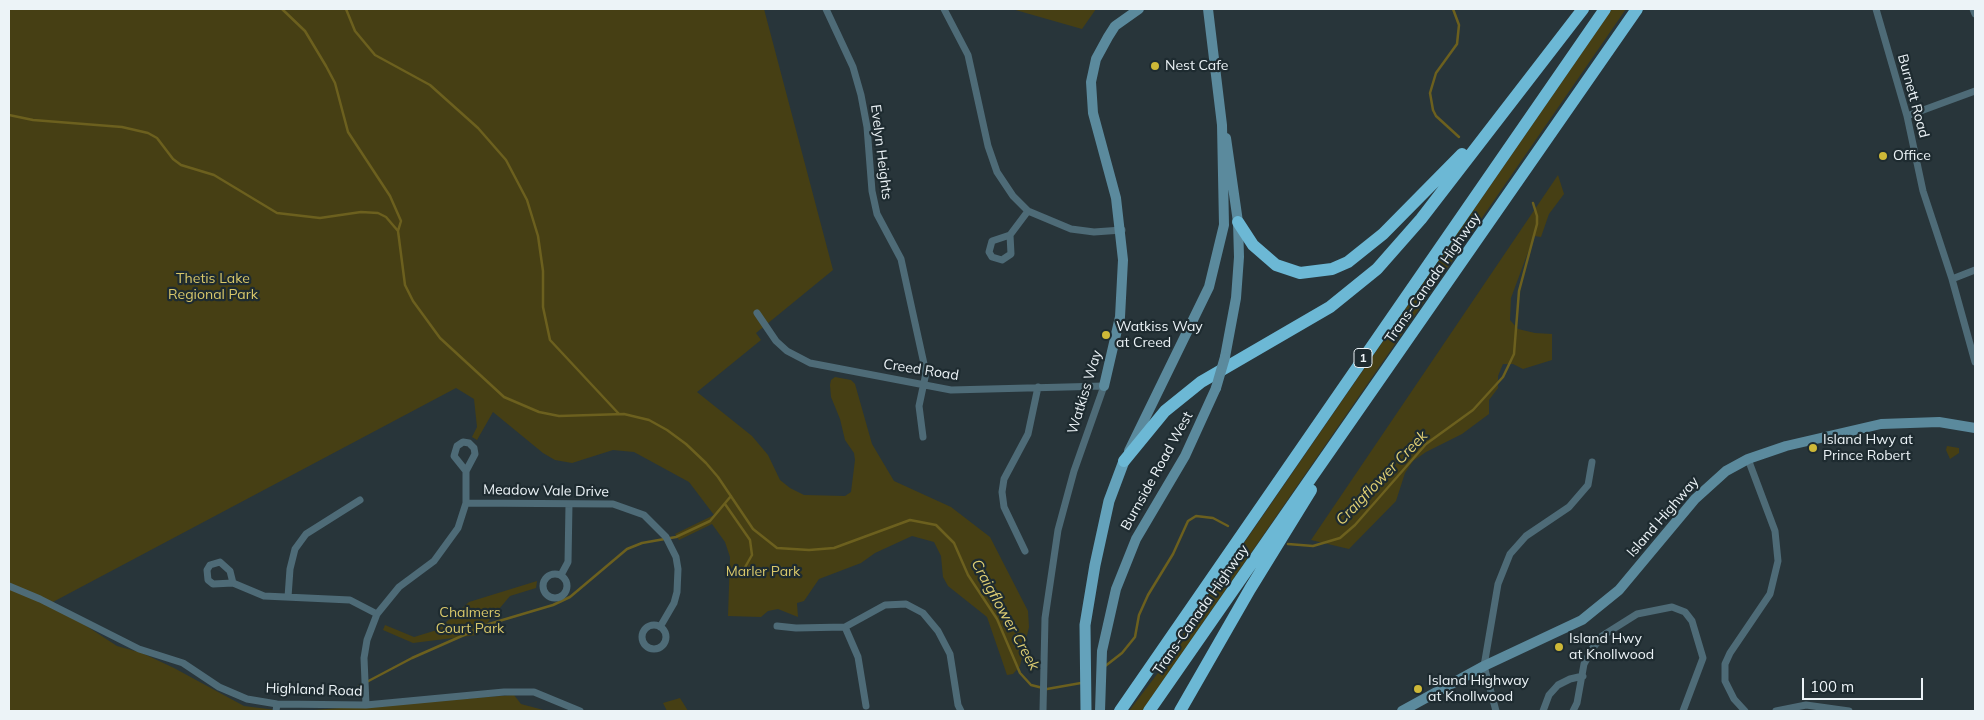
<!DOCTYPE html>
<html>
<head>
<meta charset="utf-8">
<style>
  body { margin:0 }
  #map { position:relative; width:1984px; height:720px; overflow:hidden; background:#28353a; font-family:Mulish,sans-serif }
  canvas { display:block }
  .frame { position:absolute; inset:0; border:10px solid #ecf3f7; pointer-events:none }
  .scale { position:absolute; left:1802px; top:678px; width:121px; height:22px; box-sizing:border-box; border:2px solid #ecf3f7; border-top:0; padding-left:6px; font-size:15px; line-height:18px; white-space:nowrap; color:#ecf3f7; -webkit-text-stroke:4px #1e2b30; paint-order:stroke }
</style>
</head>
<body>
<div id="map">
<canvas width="1984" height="720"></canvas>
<div class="frame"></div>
<div class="scale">100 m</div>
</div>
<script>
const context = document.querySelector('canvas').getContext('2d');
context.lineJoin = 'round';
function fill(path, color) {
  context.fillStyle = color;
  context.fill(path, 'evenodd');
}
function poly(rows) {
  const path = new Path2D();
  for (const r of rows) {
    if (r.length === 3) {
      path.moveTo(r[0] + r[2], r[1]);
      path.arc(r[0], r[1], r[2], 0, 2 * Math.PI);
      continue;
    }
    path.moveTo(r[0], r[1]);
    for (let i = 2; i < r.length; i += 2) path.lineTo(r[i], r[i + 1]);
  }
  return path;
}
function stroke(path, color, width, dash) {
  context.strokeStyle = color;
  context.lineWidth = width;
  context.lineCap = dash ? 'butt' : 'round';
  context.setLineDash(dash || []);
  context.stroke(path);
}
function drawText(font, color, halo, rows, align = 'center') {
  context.font = font + ' Mulish,sans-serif';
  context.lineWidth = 4.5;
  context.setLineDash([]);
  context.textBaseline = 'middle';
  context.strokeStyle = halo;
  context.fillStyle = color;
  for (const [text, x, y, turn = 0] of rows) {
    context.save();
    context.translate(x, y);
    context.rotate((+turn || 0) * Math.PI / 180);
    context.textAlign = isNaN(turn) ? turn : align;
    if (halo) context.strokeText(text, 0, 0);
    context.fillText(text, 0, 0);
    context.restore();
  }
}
fill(poly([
  [9,9,764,9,833,270,756,333,761,340,697,392,752,436,768,455,780,480,790,488,804,495,845,496,851,492,855,460,854,453,845,440,840,419,831,397,830,385,831,380,835,377,851,380,855,384,872,444,894,481,951,507,990,537,1028,611,1029,627,1020,666,1013,674,1007,675,987,617,948,586,943,577,941,556,934,542,912,536,875,553,861,563,819,579,804,601,797,603,798,617,778,609,768,611,761,617,728,616,730,557,725,542,712,524,679,540,675,534,714,515,689,482,634,452,613,450,572,463,555,460,543,453,493,412,477,440,472,437,477,427,474,399,456,388,51,603,117,646,142,653,174,668,244,706,284,711,9,711],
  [1012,9,1096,9,1082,29],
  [1612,9,1626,9,1142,711,1129,711,1177,648,1188,624,1200,607],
  [1558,175,1564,194,1549,214,1541,237,1534,236,1511,298,1510,320,1518,329,1535,333,1552,334,1552,360,1523,369,1513,364,1503,364,1498,376,1498,388,1489,400,1489,414,1462,434,1426,452,1413,461,1405,473,1396,501,1349,549,1311,540],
  [1947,446,1959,448,1959,453,1950,459,1946,450],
  [537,581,536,588,510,596,477,635,413,643,383,630,385,625,414,637,437,630,469,602],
  [514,695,521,704,547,711,300,711],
  [680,698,688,711,667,711,663,703]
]), '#463f14');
stroke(poly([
  [282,9,305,31,326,66,335,83,348,132,390,196,401,221,398,231],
  [346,9,355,31,375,55,430,85,478,128,506,160,527,200,538,236,543,271,543,307,550,340,619,414],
  [1453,9,1459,25,1457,44,1436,73,1430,93,1433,110,1436,116,1459,137],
  [9,115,33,120,122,127,148,133,157,138,173,159,181,165,214,175,277,213,320,218,361,212,378,213,386,217,398,231,405,285,413,301,440,338,504,397,539,412,559,416,624,414,649,420,667,430,686,444,706,463,718,477,753,529,777,548,809,550,834,548,910,520,936,525,954,543,968,575,997,619,1020,673,1031,685,1047,689,1081,683],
  [725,504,750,540,752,555,740,576],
  [1288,544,1313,546,1340,538,1355,525,1426,444,1473,410,1503,377,1514,354,1519,291,1537,224,1537,216,1533,203],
  [1104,667,1122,653,1135,637,1139,615,1148,595,1173,554,1188,521,1196,516,1213,518,1228,526],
  [359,686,412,658,489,624,553,605,570,597,627,549,642,543,676,537,710,521,731,496]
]), '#6c601e', 2.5);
stroke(poly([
  [826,9,853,67,861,95,867,127,872,191,877,214,901,259,906,282,926,373,919,406,923,437],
  [944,9,968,55,988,146,997,172,1013,196,1028,211,1071,229,1094,232,1122,230],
  [1876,9,1907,116,1923,191,1952,279,1975,362],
  [1973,9,1975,14],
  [1907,116,1975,91],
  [1010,235,1011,254,1002,260,992,257,989,252,992,241,1010,235,1028,211],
  [1952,279,1975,270],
  [757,313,776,341,787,351,810,363,951,390,1104,386,1074,471,1058,530,1045,618,1043,711],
  [466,503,613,504,644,515,666,537,676,557,678,569,677,592,674,603,660,627],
  [1025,551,1004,507,1002,492,1004,479,1028,434,1038,387],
  [555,586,12],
  [561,575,568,562,569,504],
  [233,583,230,571,220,562,210,565,207,570,208,580,213,584,233,583,264,596,350,600,377,614],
  [9,586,40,599,139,649,183,663,219,687,247,699,277,704,366,705,504,692,534,692,580,711],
  [288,597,290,569,295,549,306,534,360,500],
  [654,637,12],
  [777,626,796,628,845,627,885,605,906,604,923,613,938,631,950,654,958,705,961,711],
  [845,627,858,657,866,706],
  [366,705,364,658,367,640,377,614,399,587,434,561,458,528,466,503,466,471,475,454,474,448,469,443,463,442,457,446,454,456,466,471],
  [276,711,277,704],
  [1496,711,1484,666,1498,584,1510,554,1526,536,1569,507,1588,485,1592,462],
  [1543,711,1549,695,1558,685,1570,679,1583,676],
  [1573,711,1577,703,1584,664,1592,649,1602,636,1637,614,1672,607,1685,612,1692,621,1703,658,1683,711],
  [1745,711,1734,699,1725,681,1725,664,1730,653,1770,594,1778,561,1775,531,1748,459],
  [1776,711,1806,705,1849,711]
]), '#4e6b77', 7);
stroke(poly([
  [1225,357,1236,298,1239,257,1238,222,1226,138],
  [1104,386,1120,317,1123,260,1116,198,1093,113,1091,82,1096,59,1108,37,1115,26,1139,9],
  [1129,451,1209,287,1224,225,1222,125,1208,9],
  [1100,711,1102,651,1116,589,1136,539,1185,456,1216,388],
  [1402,711,1484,666,1582,620,1619,590,1695,499,1726,471,1748,459,1786,446,1881,424,1939,422,1975,428]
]), '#5b8a9d', 10);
stroke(poly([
  [1086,711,1085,625,1095,565,1109,501,1124,461]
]), '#64a2bb', 11);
stroke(poly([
  [1238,222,1253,245,1276,265,1300,273,1332,269,1348,262,1383,234,1462,154],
  [1124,461,1165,411,1201,382,1330,307,1377,269,1421,219,1583,9],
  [1120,711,1605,9],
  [1149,711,1637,9],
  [1180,711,1250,589,1311,490]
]), '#6cb8d5', 12);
stroke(poly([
  [1216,388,1225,357]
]), '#5b8a9d', 10);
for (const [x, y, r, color] of [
  [1155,66,5,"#ceb837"],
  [1883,156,5,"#ceb837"],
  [1106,335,5,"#ceb837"],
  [1813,448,5,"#ceb837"],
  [1559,647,5,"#ceb837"],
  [1418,689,5,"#ceb837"]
]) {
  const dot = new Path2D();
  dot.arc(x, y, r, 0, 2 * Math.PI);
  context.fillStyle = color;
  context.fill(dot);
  stroke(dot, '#1e2b30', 2);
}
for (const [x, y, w] of [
  [1363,358,18]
]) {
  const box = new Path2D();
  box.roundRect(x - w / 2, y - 9.5, w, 19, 4);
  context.fillStyle = '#1e2b30';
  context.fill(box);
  stroke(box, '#ecf3f7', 1);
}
drawText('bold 12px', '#ecf3f7', null, [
  ["1",1363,358]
]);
drawText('14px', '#ecf3f7', '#1e2b30', [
  ["Nest Cafe",1165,66],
  ["Office",1893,156],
  ["Watkiss Way",1116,327],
  ["at Creed",1116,343],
  ["Island Hwy at",1823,440],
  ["Prince Robert",1823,456],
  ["Island Hwy",1569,639],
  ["at Knollwood",1569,655],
  ["Island Highway",1428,681],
  ["at Knollwood",1428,697]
], 'left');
drawText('14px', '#ecf3f7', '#1e2b30', [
  ["Burnett Road",1913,96,75],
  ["Evelyn Heights",881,152,83],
  ["Trans-Canada Highway",1433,278,-55],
  ["Creed Road",921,370,9],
  ["Watkiss Way",1085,392,-73],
  ["Burnside Road West",1157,471,-61],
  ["Meadow Vale Drive",546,491,1],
  ["Island Highway",1663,517,-49],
  ["Trans-Canada Highway",1201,610,-55],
  ["Highland Road",314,690,2]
]);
drawText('14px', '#d8c76a', '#1e2b30', [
  ["Thetis Lake",213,279],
  ["Regional Park",213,295],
  ["Marler Park",763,572],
  ["Chalmers",470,613],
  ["Court Park",470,629]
]);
drawText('italic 15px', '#e1d073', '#1e2b30', [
  ["Craigflower Creek",1382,478,-46],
  ["Craigflower Creek",1005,615,61]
]);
</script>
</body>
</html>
